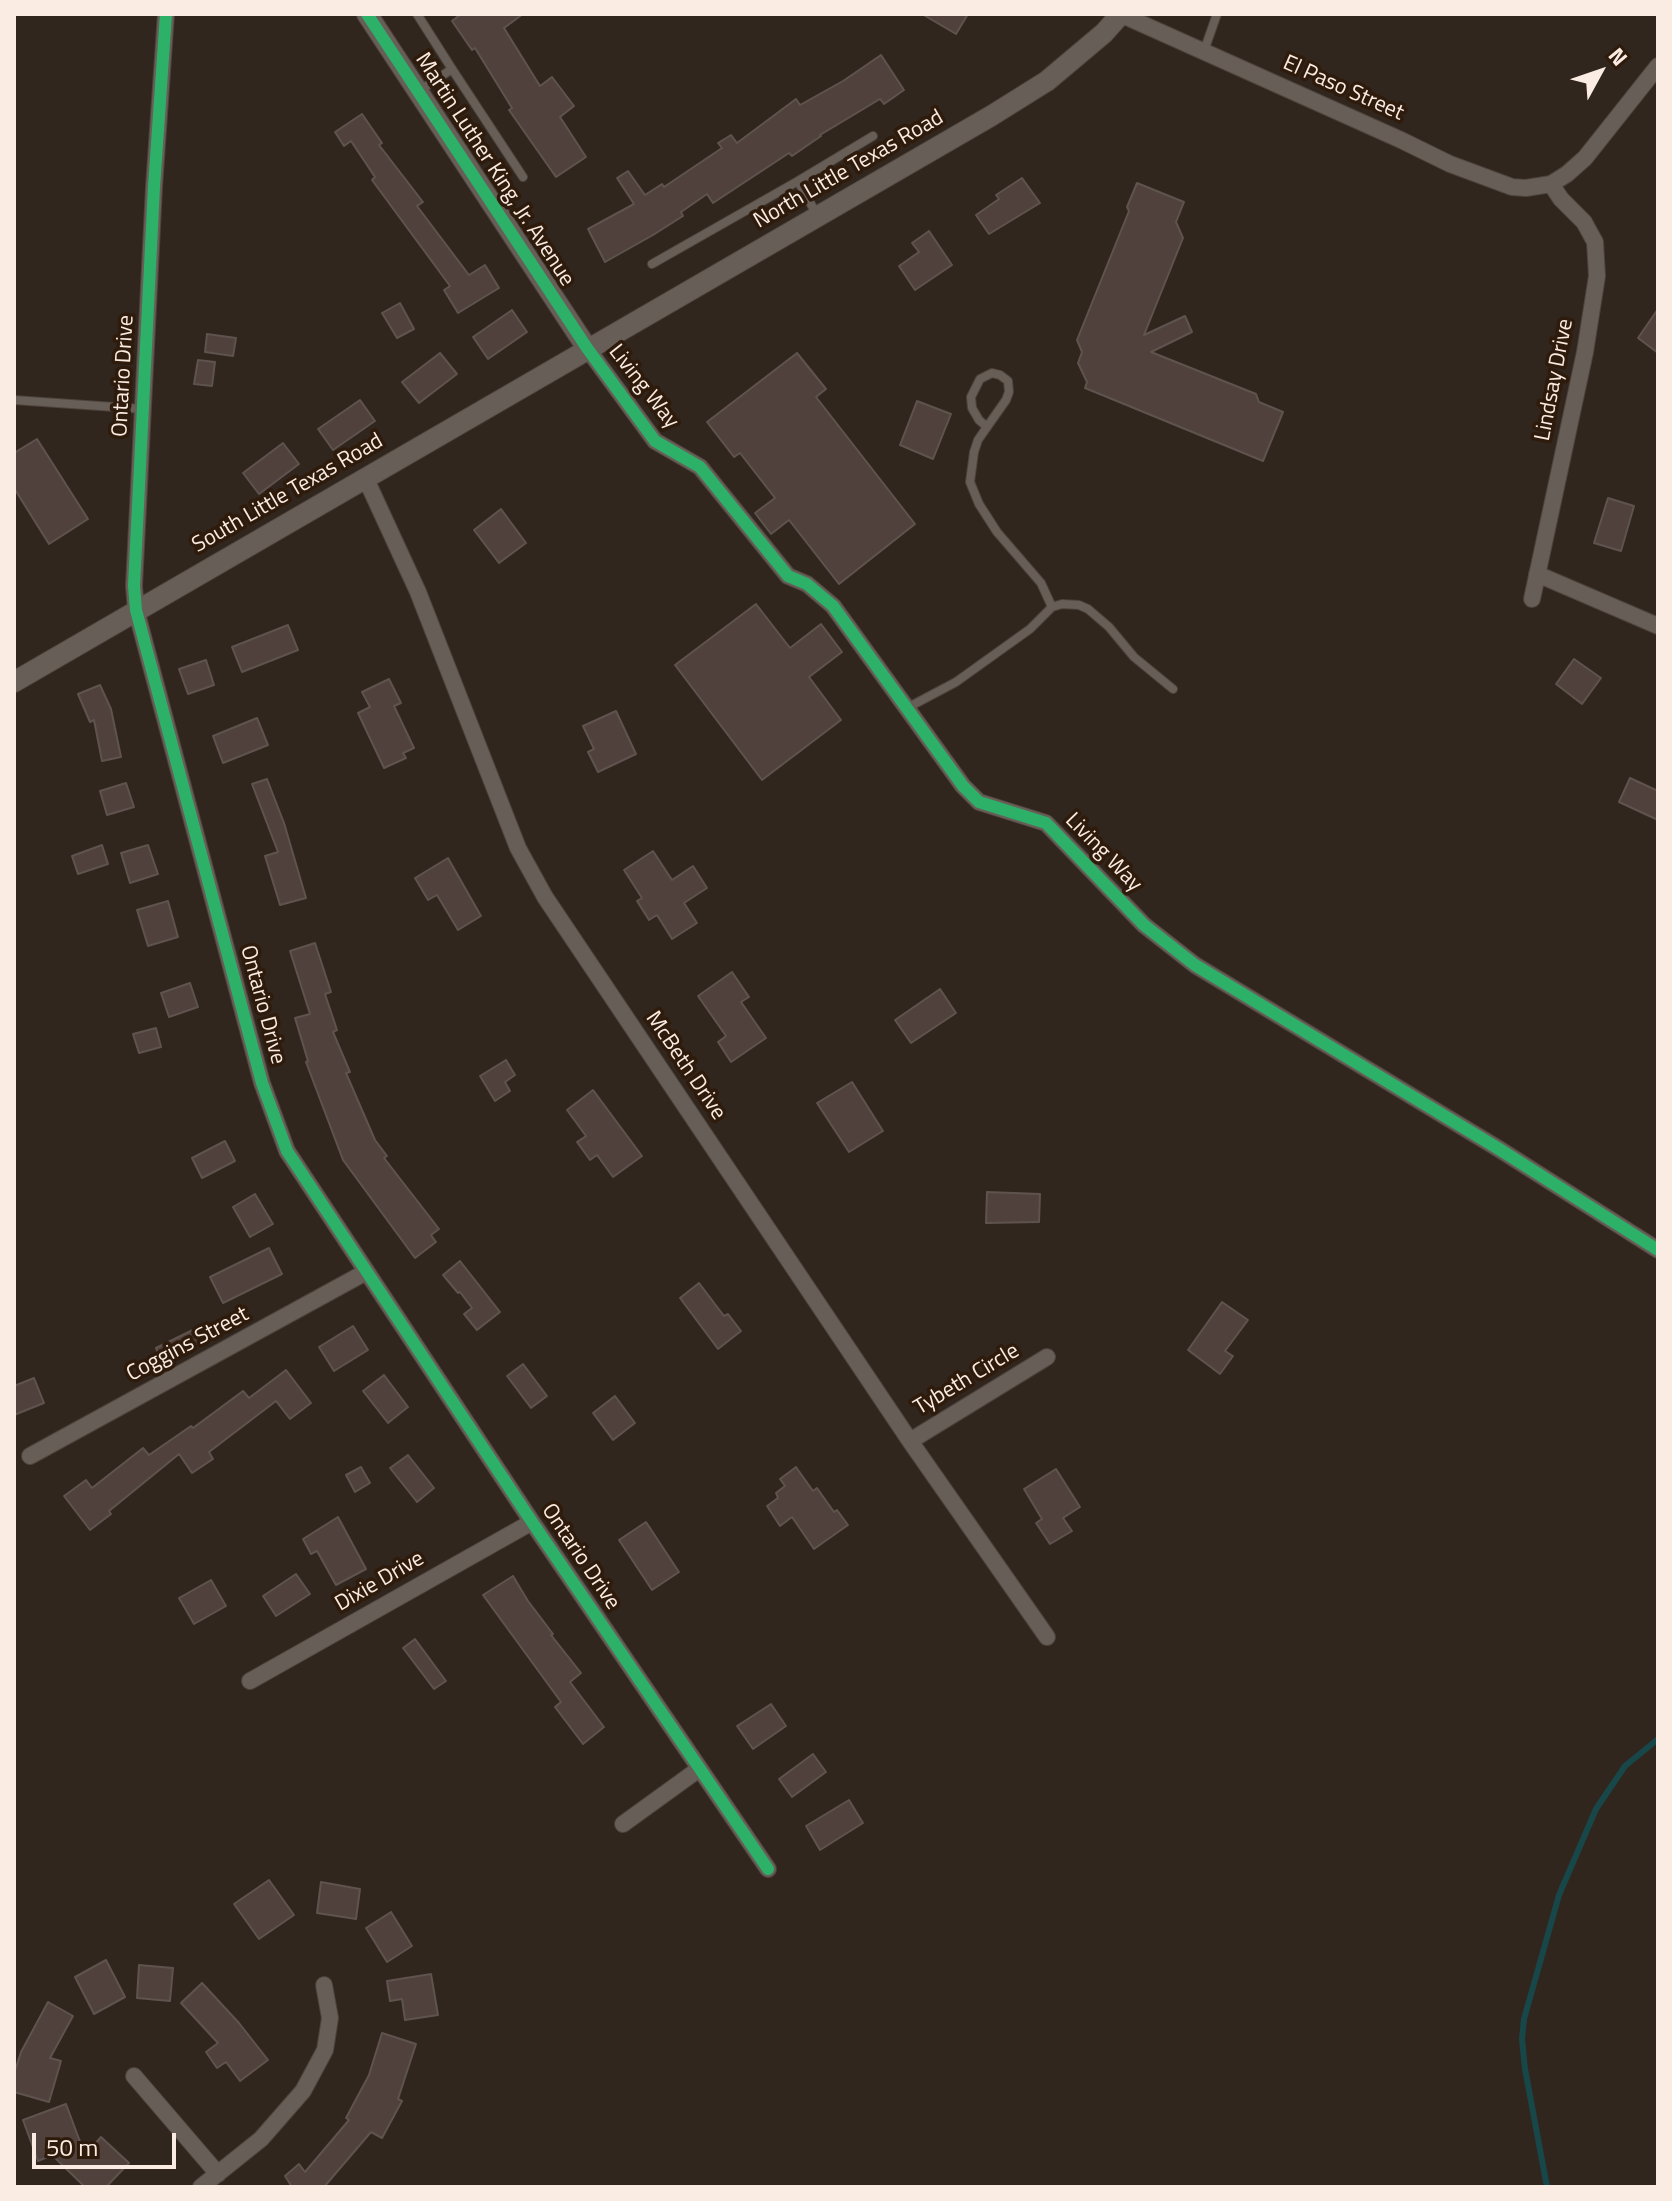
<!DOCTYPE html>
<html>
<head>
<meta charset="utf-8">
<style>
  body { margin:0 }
  #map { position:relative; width:1672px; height:2201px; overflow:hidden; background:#31261d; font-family:"Titillium Web",sans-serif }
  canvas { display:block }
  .frame { position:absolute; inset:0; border:16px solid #faece2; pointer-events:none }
  .north { position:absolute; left:1560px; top:32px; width:80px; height:80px; -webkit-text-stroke:6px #2f1b0c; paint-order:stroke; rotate:50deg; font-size:22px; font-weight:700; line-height:32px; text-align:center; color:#faece2 }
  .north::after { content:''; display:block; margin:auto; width:28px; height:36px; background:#faece2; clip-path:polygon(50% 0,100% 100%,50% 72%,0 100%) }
  .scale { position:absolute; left:32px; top:2133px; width:144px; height:36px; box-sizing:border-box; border:4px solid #faece2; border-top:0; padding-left:10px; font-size:24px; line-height:28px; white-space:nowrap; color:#faece2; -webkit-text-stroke:6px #2f1b0c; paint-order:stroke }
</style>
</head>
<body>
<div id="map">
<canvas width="1672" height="2201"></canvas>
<div class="frame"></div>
<div class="north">N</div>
<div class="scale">50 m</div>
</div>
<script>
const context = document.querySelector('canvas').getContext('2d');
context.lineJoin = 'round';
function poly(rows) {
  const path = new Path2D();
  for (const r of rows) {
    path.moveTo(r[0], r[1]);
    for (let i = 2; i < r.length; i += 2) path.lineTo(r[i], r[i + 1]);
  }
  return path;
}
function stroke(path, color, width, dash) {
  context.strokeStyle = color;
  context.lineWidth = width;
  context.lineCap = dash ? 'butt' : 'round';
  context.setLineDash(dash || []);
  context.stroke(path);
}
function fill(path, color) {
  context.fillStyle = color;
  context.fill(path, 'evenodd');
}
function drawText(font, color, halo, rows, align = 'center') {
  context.font = font + ' "Titillium Web",sans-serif';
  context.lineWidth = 7;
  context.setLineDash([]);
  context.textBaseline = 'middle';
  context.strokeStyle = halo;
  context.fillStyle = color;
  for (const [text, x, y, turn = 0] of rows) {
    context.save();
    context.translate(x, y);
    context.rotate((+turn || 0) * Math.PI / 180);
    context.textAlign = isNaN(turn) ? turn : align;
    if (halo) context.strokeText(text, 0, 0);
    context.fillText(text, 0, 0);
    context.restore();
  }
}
stroke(poly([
  [1547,2187,1525,2069,1522,2039,1524,2019,1559,1895,1596,1809,1625,1766,1658,1739]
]), '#18474a', 6);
const building = poly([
  [461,14,523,14,504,28,540,86,552,77,574,106,560,117,586,157,556,177,509,110,512,108,475,48,472,50,452,21,461,14],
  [922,14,968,14,956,34,922,14],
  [881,55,904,90,884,104,880,99,820,135,821,136,792,156,789,153,713,203,707,194,681,212,683,216,653,235,605,262,588,229,634,204,617,178,628,171,645,195,662,184,664,187,722,148,718,143,731,135,737,143,796,99,800,105,843,81,881,55],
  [362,114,382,143,379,145,423,202,417,206,469,275,485,265,499,288,458,313,444,290,450,286,372,180,375,177,351,141,344,146,335,132,362,114],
  [1022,178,1040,203,989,234,976,215,999,199,996,195,1022,178],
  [1137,183,1184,202,1176,222,1183,238,1144,335,1185,316,1192,332,1151,352,1256,394,1259,402,1283,412,1263,461,1085,388,1087,382,1078,363,1082,352,1077,340,1129,211,1127,207,1137,183],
  [929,231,952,265,915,290,899,266,919,252,912,243,929,231],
  [400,303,414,329,397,338,382,313,400,303],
  [1658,309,1658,353,1638,338,1658,309],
  [512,310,527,332,488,359,473,337,512,310],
  [207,334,236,338,233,356,205,352,207,334],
  [440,353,457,374,419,403,402,382,440,353],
  [797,353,826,389,816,397,915,524,839,584,789,520,771,534,755,513,775,498,740,453,734,457,707,422,797,353],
  [198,360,215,362,212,386,194,384,198,360],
  [360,400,375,421,333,450,318,429,360,400],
  [917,401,951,414,933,459,900,445,917,401],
  [37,439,88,519,49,544,14,488,14,453,37,439],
  [283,443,299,464,259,494,243,473,283,443],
  [1608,498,1634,506,1621,551,1594,543,1608,498],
  [501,509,526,543,499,563,474,530,501,509],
  [756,604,790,648,821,624,842,652,809,677,841,720,762,780,675,665,756,604],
  [288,625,298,650,242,672,232,647,288,625],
  [1574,659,1601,678,1582,704,1556,684,1574,659],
  [206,660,214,685,188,694,179,669,206,660],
  [389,679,401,703,394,706,414,748,403,753,406,758,384,768,358,713,370,707,362,692,389,679],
  [100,685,111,709,121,757,102,761,94,720,90,722,78,694,100,685],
  [616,711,636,754,598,772,588,752,594,749,583,726,616,711],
  [257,718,268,745,223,763,213,736,257,718],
  [1630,778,1658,791,1658,820,1619,802,1630,778],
  [267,779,284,823,306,898,280,905,265,856,278,852,252,784,267,779],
  [126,783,134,807,107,815,100,791,126,783],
  [102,845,108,864,78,874,72,856,102,845],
  [148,845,158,874,130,883,121,853,148,845],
  [653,851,672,880,693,866,707,888,684,903,697,923,672,939,657,915,649,920,637,901,642,898,624,870,653,851],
  [448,858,481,916,458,930,437,895,428,900,415,878,448,858],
  [168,901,178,937,148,946,137,910,168,901],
  [315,943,331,992,325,994,337,1030,333,1032,350,1072,346,1073,375,1140,387,1156,384,1158,439,1229,431,1235,436,1242,415,1258,343,1160,306,1062,308,1061,295,1018,310,1014,290,951,315,943],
  [732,972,749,997,741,1002,766,1038,731,1062,718,1042,726,1036,698,996,732,972],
  [190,983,198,1007,169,1017,161,993,190,983],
  [940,989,956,1013,911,1043,895,1020,940,989],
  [156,1028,161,1047,139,1053,133,1034,156,1028],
  [506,1060,515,1075,505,1082,510,1091,495,1101,480,1076,506,1060],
  [852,1082,883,1131,849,1152,817,1103,852,1082],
  [593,1090,642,1156,613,1177,597,1155,590,1160,577,1142,586,1136,567,1110,593,1090],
  [225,1141,235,1161,202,1178,192,1158,225,1141],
  [987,1192,1040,1194,1039,1222,986,1223,987,1192],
  [255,1194,273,1224,250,1237,233,1207,255,1194],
  [269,1248,282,1274,223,1303,210,1277,269,1248],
  [460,1261,500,1312,477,1330,464,1314,472,1308,460,1292,458,1293,443,1275,460,1261],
  [699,1283,724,1316,728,1314,741,1331,718,1349,680,1298,699,1283],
  [1222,1302,1248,1320,1225,1351,1233,1356,1220,1374,1188,1350,1222,1302],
  [207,1323,213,1336,162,1361,156,1348,207,1323],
  [353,1326,368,1350,334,1371,319,1347,353,1326],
  [523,1364,547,1396,531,1408,507,1376,523,1364],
  [286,1370,311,1403,290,1419,276,1401,209,1452,213,1459,192,1473,179,1454,109,1511,111,1514,90,1530,64,1496,86,1480,92,1488,143,1448,149,1455,191,1426,193,1428,243,1391,249,1398,286,1370],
  [384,1375,408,1407,388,1423,363,1391,384,1375],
  [34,1378,44,1403,14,1415,14,1386,34,1378],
  [615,1396,635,1423,613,1440,593,1413,615,1396],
  [408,1455,434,1488,417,1502,390,1468,408,1455],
  [361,1467,370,1483,355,1492,346,1475,361,1467],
  [796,1467,813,1491,817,1488,834,1512,837,1510,848,1525,814,1549,792,1517,780,1526,767,1506,778,1498,776,1493,785,1486,780,1479,796,1467],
  [1056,1469,1080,1507,1063,1518,1072,1531,1050,1544,1036,1523,1042,1519,1024,1489,1056,1469],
  [338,1517,366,1569,336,1585,317,1551,311,1554,303,1539,338,1517],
  [646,1522,679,1572,652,1590,619,1540,646,1522],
  [296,1574,310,1594,276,1616,263,1596,296,1574],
  [513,1576,528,1601,553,1634,551,1635,581,1673,570,1682,604,1727,583,1744,555,1707,561,1702,483,1595,513,1576],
  [211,1580,226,1606,194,1624,179,1598,211,1580],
  [415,1639,446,1681,434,1689,403,1648,415,1639],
  [771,1704,786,1726,753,1749,737,1726,771,1704],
  [813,1754,826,1772,792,1797,779,1779,813,1754],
  [849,1800,863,1823,820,1850,806,1826,849,1800],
  [269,1880,294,1915,259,1939,234,1904,269,1880],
  [321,1882,360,1889,356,1919,317,1913,321,1882],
  [391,1912,412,1946,387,1962,366,1928,391,1912],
  [106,1960,125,1997,94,2014,75,1977,106,1960],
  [139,1965,173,1968,170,2001,137,1998,139,1965],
  [431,1974,438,2015,405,2020,402,1999,390,2001,387,1981,431,1974],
  [202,1983,239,2023,268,2060,240,2081,226,2062,217,2068,206,2052,218,2043,181,2003,202,1983],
  [48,2002,73,2016,50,2058,61,2061,49,2102,14,2092,14,2074,21,2052,48,2002],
  [382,2033,416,2044,398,2099,402,2101,382,2138,371,2132,324,2187,292,2187,285,2176,299,2164,305,2172,349,2120,346,2118,369,2075,382,2033],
  [66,2104,85,2155,101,2137,129,2163,106,2187,85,2187,52,2155,38,2161,23,2120,66,2104]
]);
fill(building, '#51413c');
stroke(building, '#5e534e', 2);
const service = poly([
  [417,14,452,69],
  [1204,51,1217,14],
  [419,91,452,69,523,177],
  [798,181,873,136],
  [652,264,798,181,817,215],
  [14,400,143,409],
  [987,427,979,420,972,408,971,397,980,379,992,373,1000,375,1008,381,1009,392,1006,400,987,427,978,440,974,452,970,482,979,504,997,532,1041,583,1052,607],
  [907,708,956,682,1030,629,1052,607,1062,604,1079,605,1088,609,1109,627,1134,657,1173,689]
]);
const minor = poly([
  [166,14,154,187,134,586,136,610,262,1083,287,1151,532,1522,768,1869],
  [1120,14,1401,140,1450,164,1512,187,1526,188,1551,184,1567,174,1585,158,1658,66],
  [587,348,655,441,700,467,788,576,807,584,833,606,963,786,979,802,1046,823,1144,925,1195,965,1499,1149,1658,1250],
  [365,477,418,592,518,848,545,897,910,1441,1047,1637],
  [1537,574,1658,626],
  [1532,599,1585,352,1597,276,1595,242,1584,222,1561,199,1551,184],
  [910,1441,1047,1357],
  [30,1456,366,1272],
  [250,1681,532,1522],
  [623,1824,699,1769],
  [134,2076,218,2174],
  [201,2187,261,2139,303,2091,325,2050,330,2018,324,1985]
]);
const tertiary = poly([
  [367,14,587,348],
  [14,682,991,116,1047,81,1104,33,1121,14]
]);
stroke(service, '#4d433c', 10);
stroke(minor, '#4d433c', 18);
stroke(tertiary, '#4d433c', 22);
stroke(service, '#675e58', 8);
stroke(minor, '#675e58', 16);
stroke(tertiary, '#675e58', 20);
stroke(poly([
  [166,14,154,187,134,586,136,610,262,1083,287,1151,532,1522,768,1869],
  [367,14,587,348,655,441,700,467,788,576,807,584,833,606,963,786,979,802,1046,823,1144,925,1195,965,1499,1149,1658,1250]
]), '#2db169', 12);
drawText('22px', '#faece2', '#2f1b0c', [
  ["El Paso Street",1343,89,24],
  ["Martin Luther King, Jr. Avenue",494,170,57],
  ["North Little Texas Road",849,170,-30],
  ["Ontario Drive",124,376,-87],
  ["Lindsay Drive",1555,380,-79],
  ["Living Way",643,387,52],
  ["South Little Texas Road",288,494,-30],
  ["Living Way",1103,853,46],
  ["Ontario Drive",262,1005,75],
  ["McBeth Drive",685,1066,56],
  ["Coggins Street",188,1345,-28],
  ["Tybeth Circle",967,1380,-31],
  ["Ontario Drive",580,1557,56],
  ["Dixie Drive",380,1582,-30]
]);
</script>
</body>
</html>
